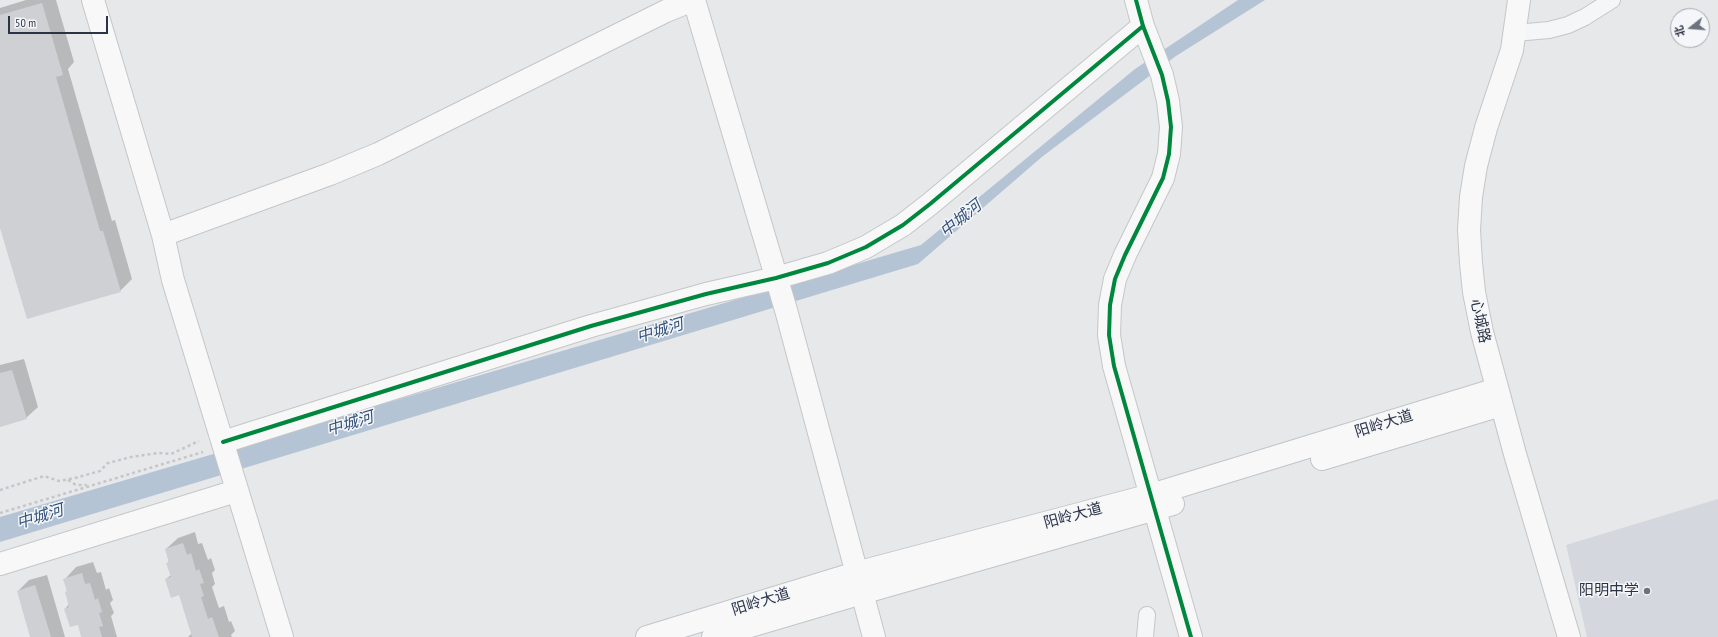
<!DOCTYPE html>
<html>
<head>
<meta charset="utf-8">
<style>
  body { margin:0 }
  #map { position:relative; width:1718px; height:637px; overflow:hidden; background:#e6e8ea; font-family:"PT Sans Narrow","Noto Sans SC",sans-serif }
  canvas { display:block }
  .north { position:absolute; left:1670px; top:8px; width:40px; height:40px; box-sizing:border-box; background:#f4f6f9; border:1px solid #a4a8b1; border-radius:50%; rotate:253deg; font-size:11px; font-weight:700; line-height:16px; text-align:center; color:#2b3445 }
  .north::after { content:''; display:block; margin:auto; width:14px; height:18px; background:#6c737f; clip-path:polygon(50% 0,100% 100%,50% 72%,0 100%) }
  .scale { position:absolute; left:8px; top:16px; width:100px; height:18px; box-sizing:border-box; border:2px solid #2b3445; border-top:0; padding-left:5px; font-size:12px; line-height:14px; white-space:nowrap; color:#2b3445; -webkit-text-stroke:3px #f4f6f9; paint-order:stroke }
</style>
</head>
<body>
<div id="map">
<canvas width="1718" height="637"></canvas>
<div class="north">北</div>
<div class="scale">50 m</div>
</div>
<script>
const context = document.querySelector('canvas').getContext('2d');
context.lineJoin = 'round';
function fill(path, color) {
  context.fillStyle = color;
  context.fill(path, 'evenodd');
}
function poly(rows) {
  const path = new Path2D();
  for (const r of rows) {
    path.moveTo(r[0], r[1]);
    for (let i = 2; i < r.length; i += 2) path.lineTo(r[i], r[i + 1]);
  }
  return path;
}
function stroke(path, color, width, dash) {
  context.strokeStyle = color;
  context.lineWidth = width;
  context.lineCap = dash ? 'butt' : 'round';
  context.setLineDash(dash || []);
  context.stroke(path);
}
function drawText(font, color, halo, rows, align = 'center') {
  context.font = font + ' "PT Sans Narrow","Noto Sans SC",sans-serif';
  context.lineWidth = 3;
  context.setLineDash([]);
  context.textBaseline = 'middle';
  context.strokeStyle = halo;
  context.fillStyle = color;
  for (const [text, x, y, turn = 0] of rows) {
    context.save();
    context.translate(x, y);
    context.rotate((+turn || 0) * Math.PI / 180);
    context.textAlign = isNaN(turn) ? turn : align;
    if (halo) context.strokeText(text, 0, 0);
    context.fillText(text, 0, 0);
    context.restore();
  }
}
fill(poly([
  [1718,499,1718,637,1587,637,1566,545]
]), '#d4d7dd');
fill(poly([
  [1238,0,1265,0,1176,56,1043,156,918,264,0,542,0,517,921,245,1135,69]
]), '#b4c4d5');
fill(poly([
  [26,0,56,0,74,62,68,69,112,221,115,220,132,279,120,291,0,222,0,8],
  [24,359,38,407,26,418,0,426,0,365],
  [195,532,198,544,202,543,208,560,211,558,215,570,212,573,215,584,212,587,219,608,224,606,229,622,231,621,235,631,231,635,232,637,188,637,192,633,180,594,166,579,171,575,166,549,178,538],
  [93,562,97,573,101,572,106,590,109,588,113,600,110,603,114,613,111,616,117,637,83,637,78,623,65,609,69,604,65,579,76,567],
  [47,575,65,637,31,637,18,591,29,580]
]), '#0003');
fill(poly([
  [42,3,63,75,56,77,100,231,103,231,121,292,27,319,0,228,0,15],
  [12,370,27,419,0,427,0,373],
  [183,543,187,555,191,553,196,571,199,569,204,583,200,584,204,596,201,597,208,619,212,617,219,637,192,637,179,595,171,598,165,579,171,577,166,563,169,562,165,549],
  [82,573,85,584,90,583,95,600,98,598,102,612,99,613,103,626,99,627,102,637,81,637,78,625,70,627,64,609,69,607,65,592,67,591,63,579],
  [35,585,51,637,30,637,17,591]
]), '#ced0d3');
const street = poly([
  [1515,33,1549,30,1568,25,1585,17,1612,0],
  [1145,637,1147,615]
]);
const secondary = poly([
  [93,0,163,235,173,280,282,637],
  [694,0,786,310,874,637],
  [1136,0,1143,26,1162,75,1168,101,1171,127,1169,154,1163,178,1125,255,1115,279,1110,305,1109,335,1114,366,1191,637],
  [1519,0,1512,50,1486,128,1476,166,1471,197,1469,230,1471,263,1474,292,1482,332,1515,454,1569,637],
  [163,235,330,174,378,154,666,11,693,0],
  [223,442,591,326,706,294,776,278,828,263,866,247,903,225,930,204,1143,26],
  [0,564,236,491]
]);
const primary = poly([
  [1322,459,1501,405],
  [647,637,856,573,1151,495,1497,389],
  [713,637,862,593,1173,504]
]);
stroke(street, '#c4c6c8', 18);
stroke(secondary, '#c4c6c8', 24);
stroke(primary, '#c2c5c8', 24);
stroke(poly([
  [68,480,76,485,87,485],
  [0,490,44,476,59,481,75,478,100,471,108,463,131,457,158,453,171,454,199,441],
  [0,513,203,452]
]), '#c5c6ca', 2.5, [3, 3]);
stroke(street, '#f5f6f7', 16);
stroke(secondary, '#f8f8f8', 22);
stroke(primary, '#f8f8f8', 22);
stroke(poly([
  [1136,0,1143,26,1162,75,1168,101,1171,127,1169,154,1163,178,1125,255,1115,279,1110,305,1109,335,1114,366,1191,637],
  [223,442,591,326,706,294,776,278,828,263,866,247,903,225,930,204,1143,26]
]), '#00873e', 4);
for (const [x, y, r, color] of [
  [1647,591,4,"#6c737f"]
]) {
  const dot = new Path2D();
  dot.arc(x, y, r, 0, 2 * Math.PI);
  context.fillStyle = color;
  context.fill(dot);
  stroke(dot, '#f4f6f9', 1.5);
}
drawText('15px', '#2b3445', '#f4f6f9', [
  ["心城路",1480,321,78],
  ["阳岭大道",1384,424,-17],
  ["阳岭大道",1073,516,-15],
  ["阳岭大道",761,602,-17]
]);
drawText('15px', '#2b3445', '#f4f6f9', [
  ["阳明中学",1639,591]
], 'right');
drawText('italic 16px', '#34527a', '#f4f6f9', [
  ["中城河",961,219,-39],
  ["中城河",660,331,-17],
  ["中城河",350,424,-17],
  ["中城河",40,517,-17]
]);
</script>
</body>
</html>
